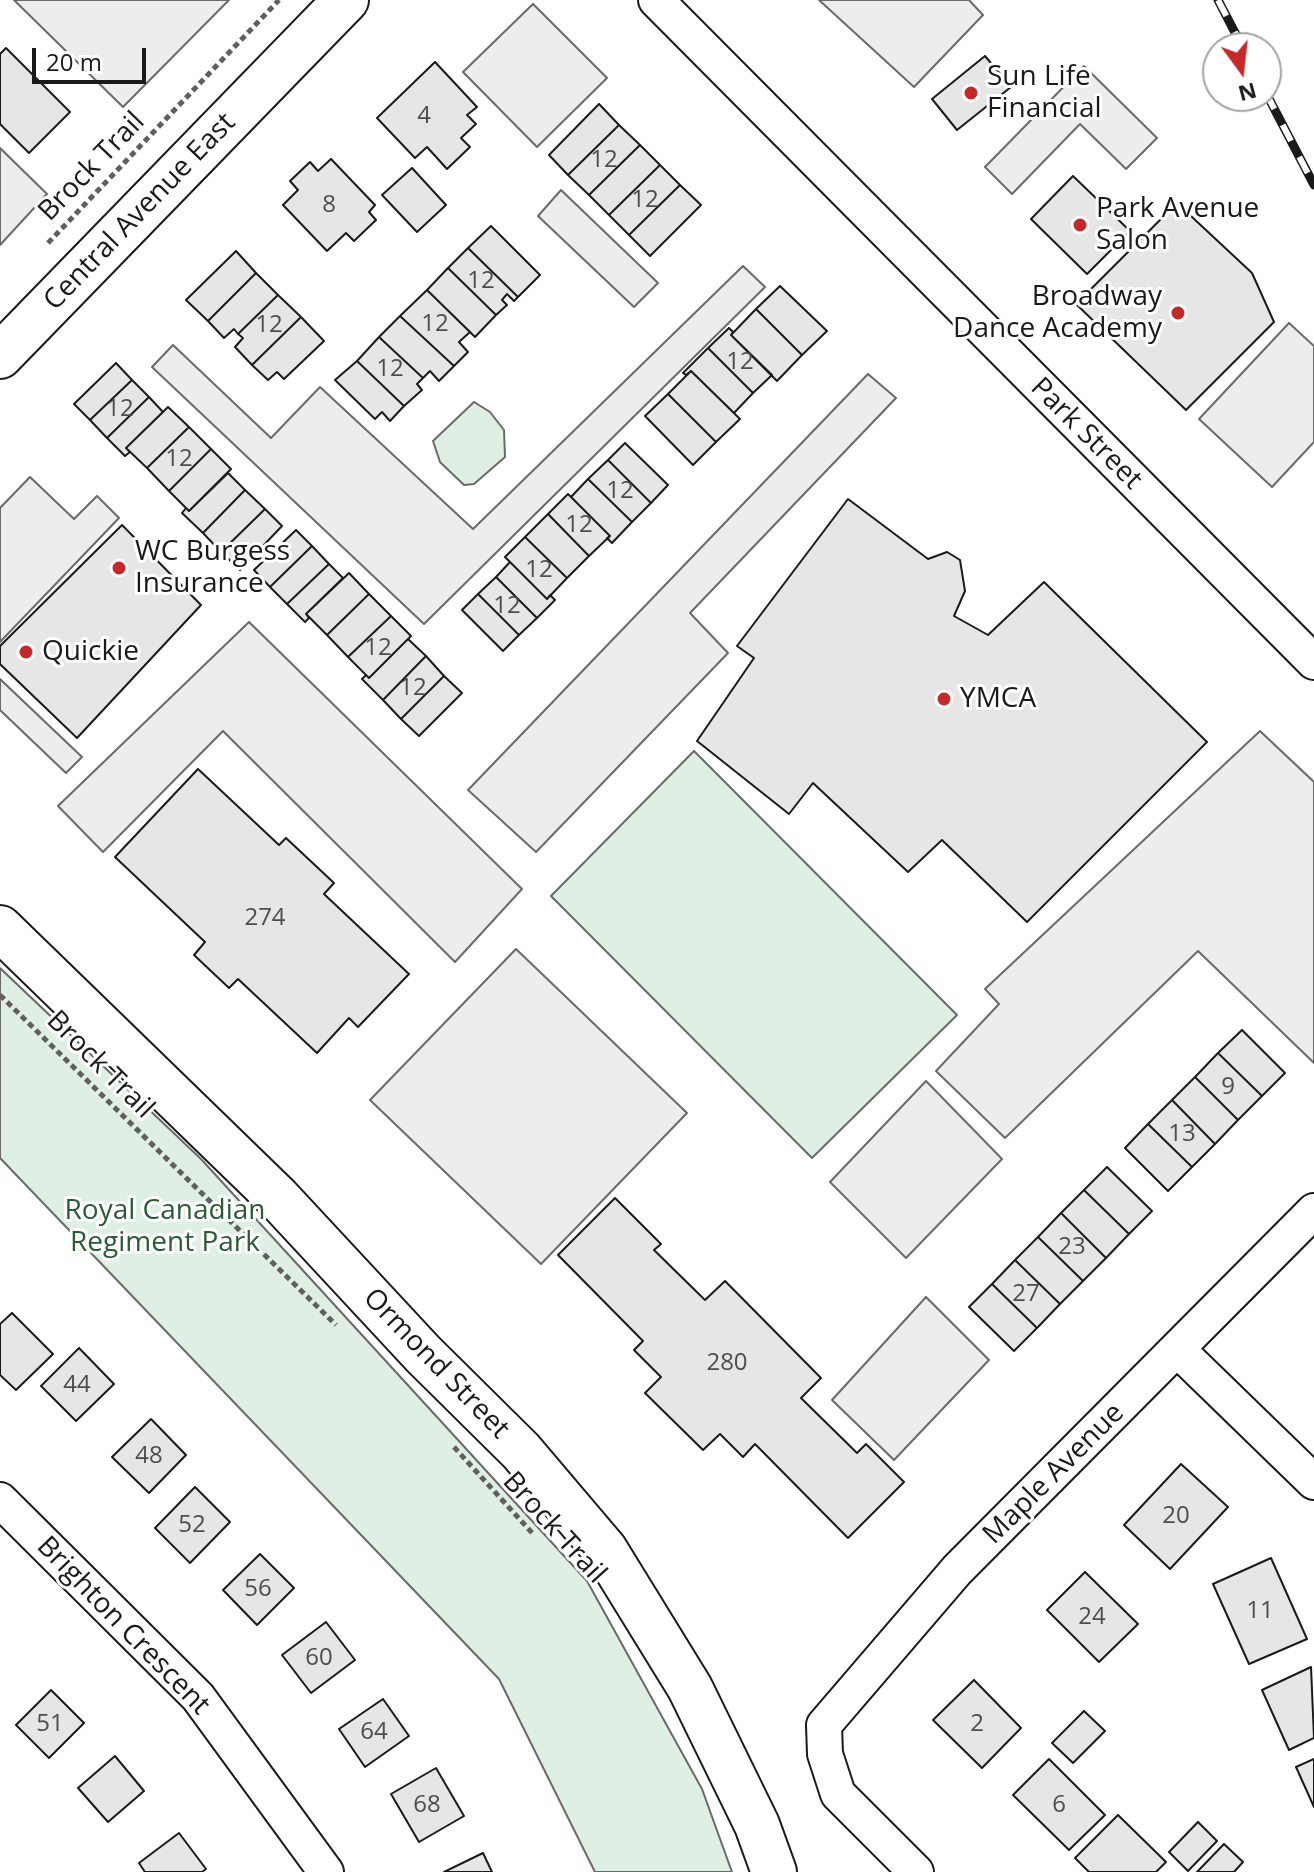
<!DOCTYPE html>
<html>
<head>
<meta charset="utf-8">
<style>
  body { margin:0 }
  #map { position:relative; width:1314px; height:1872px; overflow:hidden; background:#fff; font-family:"Open Sans",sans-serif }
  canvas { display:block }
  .north { position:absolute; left:1202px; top:32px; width:80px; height:80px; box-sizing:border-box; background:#fff; border:2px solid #a3a3a3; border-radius:50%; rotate:165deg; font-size:22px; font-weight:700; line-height:32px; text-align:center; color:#1a1a1a }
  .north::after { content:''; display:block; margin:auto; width:28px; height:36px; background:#c62828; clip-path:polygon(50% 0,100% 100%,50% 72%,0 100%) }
  .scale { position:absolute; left:32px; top:48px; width:114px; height:36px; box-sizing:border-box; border:4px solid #1a1a1a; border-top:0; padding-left:10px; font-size:24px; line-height:28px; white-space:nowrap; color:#1a1a1a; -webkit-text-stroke:6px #fff; paint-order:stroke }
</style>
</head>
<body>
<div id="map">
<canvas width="1314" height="1872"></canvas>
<div class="north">N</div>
<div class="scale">20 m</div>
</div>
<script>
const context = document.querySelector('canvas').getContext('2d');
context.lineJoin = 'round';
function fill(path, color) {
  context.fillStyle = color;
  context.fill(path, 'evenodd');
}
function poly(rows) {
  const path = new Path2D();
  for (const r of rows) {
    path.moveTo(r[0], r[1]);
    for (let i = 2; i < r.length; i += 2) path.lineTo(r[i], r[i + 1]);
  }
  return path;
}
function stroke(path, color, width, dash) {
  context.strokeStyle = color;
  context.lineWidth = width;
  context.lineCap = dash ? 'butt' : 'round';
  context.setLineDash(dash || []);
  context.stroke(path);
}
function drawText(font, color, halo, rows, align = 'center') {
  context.font = font + ' "Open Sans",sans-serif';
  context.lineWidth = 6;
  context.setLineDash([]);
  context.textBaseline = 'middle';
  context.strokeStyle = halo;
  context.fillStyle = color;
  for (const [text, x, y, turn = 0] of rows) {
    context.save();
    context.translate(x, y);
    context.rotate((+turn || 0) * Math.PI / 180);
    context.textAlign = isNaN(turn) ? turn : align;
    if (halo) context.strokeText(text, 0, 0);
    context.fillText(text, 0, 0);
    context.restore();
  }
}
const green = poly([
  [474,402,490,412,504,430,505,457,474,484,464,485,440,462,433,441,474,402],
  [694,751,957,1015,812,1158,551,896,694,751],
  [0,968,201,1159,587,1581,702,1789,732,1872,595,1872,499,1679,0,1158,0,968]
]);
fill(green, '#e0efe3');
stroke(green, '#6a6a6a', 2);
const parking = poly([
  [14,0,229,0,123,107,14,0],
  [819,0,969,0,983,15,914,87,819,0],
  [533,4,607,78,537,147,463,72,533,4],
  [1084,66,1157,138,1126,169,1080,124,1012,194,985,167,1084,66],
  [0,148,47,194,0,245,0,148],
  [561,190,658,283,634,307,538,216,561,190],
  [743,266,765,287,424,624,152,367,173,345,271,438,320,387,473,529,743,266],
  [1289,323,1314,346,1314,442,1272,487,1199,419,1289,323],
  [868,374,896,398,690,613,728,653,536,852,468,790,868,374],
  [30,477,74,519,97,496,119,518,0,642,0,508,30,477],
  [249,622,522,889,455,962,223,731,103,852,58,806,249,622],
  [0,679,82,757,66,773,0,710,0,679],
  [1260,731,1314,782,1314,1063,1198,951,1005,1138,936,1071,999,1004,985,989,1260,731],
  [516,949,687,1113,541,1264,370,1100,516,949],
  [926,1081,1002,1159,906,1258,830,1182,926,1081],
  [926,1297,989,1360,894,1460,832,1400,926,1297]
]);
fill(parking, '#ededed');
stroke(parking, '#6a6a6a', 2);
const building = poly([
  [6,48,70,112,29,153,0,124,0,54,6,48],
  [985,56,1011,87,957,130,932,99,985,56],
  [435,62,477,107,467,115,476,124,461,138,470,147,447,169,427,147,415,158,377,118,435,62],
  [599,104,619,125,568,175,549,155,599,104],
  [619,125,640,145,589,195,568,175,619,125],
  [640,145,660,165,609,215,589,195,640,145],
  [331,159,375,205,369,212,376,220,354,241,346,233,327,251,283,205,298,190,290,181,310,162,318,171,331,159],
  [660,165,680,185,629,235,609,215,660,165],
  [412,168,446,205,417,232,382,195,412,168],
  [1073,176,1130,231,1087,274,1031,219,1073,176],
  [680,185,701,205,650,256,629,235,680,185],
  [1177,203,1252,273,1274,322,1186,410,1076,304,1177,203],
  [491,226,540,275,518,297,468,248,491,226],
  [468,248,518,297,514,301,507,294,502,300,507,305,496,315,448,268,468,248],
  [236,251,256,273,208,321,186,300,236,251],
  [448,268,496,315,475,337,427,290,448,268],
  [256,273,278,295,238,334,234,329,224,338,208,321,256,273],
  [780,286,827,331,802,355,756,309,780,286],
  [427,290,470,332,459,342,468,352,454,366,400,316,427,290],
  [278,295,301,317,252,365,235,347,243,338,238,334,278,295],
  [756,309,802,355,777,381,731,335,756,309],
  [400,316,454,366,439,381,430,371,423,378,379,337,400,316],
  [301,317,324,341,284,379,277,372,268,380,252,365,301,317],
  [729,328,733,332,731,335,772,375,753,393,708,348,729,328],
  [379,337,423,378,417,384,422,390,404,406,357,361,379,337],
  [708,348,753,393,734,413,691,371,686,375,683,373,708,348],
  [357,361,404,406,390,421,382,412,375,419,335,380,357,361],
  [116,363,132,380,90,420,74,404,116,363],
  [691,371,740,419,716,442,668,394,691,371],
  [132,380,149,397,107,438,90,420,132,380],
  [668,394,716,442,693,465,645,416,668,394],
  [149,397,163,412,126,448,130,452,125,456,107,438,149,397],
  [168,407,189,427,147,468,126,448,168,407],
  [189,427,211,449,169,491,147,468,189,427],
  [625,443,668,485,651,503,608,460,625,443],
  [211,449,231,469,189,511,169,491,211,449],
  [608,460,651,503,632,522,588,479,608,460],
  [228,473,245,490,203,533,182,513,186,508,189,511,228,473],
  [588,479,632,522,612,543,607,538,610,536,571,497,588,479],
  [245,490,265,509,221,552,203,533,245,490],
  [568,494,610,536,589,556,548,514,568,494],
  [848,499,928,559,947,552,960,560,965,591,954,616,988,635,1044,582,1207,742,1027,922,942,840,908,872,813,783,789,814,697,741,754,658,737,646,848,499],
  [265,509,282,526,240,570,221,552,265,509],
  [548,514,589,556,567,578,525,537,548,514],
  [122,525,201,605,77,738,0,664,0,646,122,525],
  [296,530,312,546,270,587,254,570,296,530],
  [525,537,567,578,547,599,505,557,525,537],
  [312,546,329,564,287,604,270,587,312,546],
  [510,562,547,599,550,595,555,600,537,618,496,577,510,562],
  [329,564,343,578,306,614,309,618,305,622,287,604,329,564],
  [349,573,369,594,327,635,306,614,349,573],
  [496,577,537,618,519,635,478,594,496,577],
  [369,594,391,616,348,657,327,635,369,594],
  [478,594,519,635,503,651,462,610,478,594],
  [391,616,411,636,369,678,348,657,391,616],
  [408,639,426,656,383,700,362,679,366,675,369,678,408,639],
  [426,656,444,676,401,719,383,700,426,656],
  [444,676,462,693,419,736,401,719,444,676],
  [198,769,279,845,286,838,334,883,324,894,409,974,358,1027,349,1018,317,1053,238,979,229,988,194,955,205,942,115,857,198,769],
  [1242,1030,1285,1073,1262,1096,1218,1053,1242,1030],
  [1218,1053,1262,1096,1238,1120,1195,1077,1218,1053],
  [1195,1077,1238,1120,1215,1144,1172,1100,1195,1077],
  [1172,1100,1215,1144,1192,1167,1148,1124,1172,1100],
  [1148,1124,1192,1167,1168,1191,1125,1148,1148,1124],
  [1107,1167,1152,1211,1129,1234,1084,1190,1107,1167],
  [1084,1190,1129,1234,1106,1258,1061,1213,1084,1190],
  [615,1198,661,1244,654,1250,705,1300,725,1281,821,1378,801,1398,857,1453,866,1444,904,1482,848,1538,755,1444,743,1457,720,1434,703,1450,645,1393,661,1377,634,1350,643,1341,558,1255,615,1198],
  [1061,1213,1106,1258,1083,1281,1038,1237,1061,1213],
  [1038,1237,1083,1281,1060,1304,1015,1260,1038,1237],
  [1015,1260,1060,1304,1037,1328,992,1284,1015,1260],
  [992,1284,1037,1328,1014,1351,969,1307,992,1284],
  [12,1313,53,1354,16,1390,0,1375,0,1324,12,1313],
  [79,1348,114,1384,76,1421,41,1386,79,1348],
  [151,1419,186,1455,149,1493,112,1457,151,1419],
  [1181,1464,1228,1507,1170,1569,1124,1525,1181,1464],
  [195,1487,230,1522,190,1563,155,1528,195,1487],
  [260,1554,294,1588,257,1625,223,1590,260,1554],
  [1271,1558,1307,1639,1249,1664,1213,1584,1271,1558],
  [1085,1572,1138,1624,1099,1662,1047,1610,1085,1572],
  [326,1622,355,1660,311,1693,282,1655,326,1622],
  [1311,1667,1314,1738,1289,1750,1262,1690,1311,1667],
  [974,1680,1021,1728,982,1768,933,1720,974,1680],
  [51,1690,84,1723,49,1758,16,1725,51,1690],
  [383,1699,409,1736,365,1767,339,1729,383,1699],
  [1084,1711,1105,1731,1073,1763,1052,1743,1084,1711],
  [115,1756,144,1791,108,1822,78,1788,115,1756],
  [1049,1759,1105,1815,1069,1850,1013,1795,1049,1759],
  [1314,1759,1314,1807,1296,1767,1314,1759],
  [436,1768,464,1816,419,1842,391,1794,436,1768],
  [1118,1815,1166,1862,1156,1872,1089,1872,1075,1858,1118,1815],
  [1198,1822,1217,1841,1188,1871,1169,1852,1198,1822],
  [179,1833,206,1869,202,1872,145,1872,139,1863,179,1833],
  [1224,1844,1243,1862,1234,1872,1197,1872,1224,1844],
  [483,1853,492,1872,444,1872,483,1853]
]);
fill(building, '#e6e6e6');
stroke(building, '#1a1a1a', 2);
const street = poly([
  [656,0,1314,662],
  [1177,1349,1314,1482],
  [0,1500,198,1697,326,1872],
  [916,1872,838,1794,825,1754,824,1725,957,1570,1314,1211]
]);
const secondary = poly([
  [0,356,346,0],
  [0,928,278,1198,423,1354,521,1451,605,1550,690,1688,757,1825,774,1872]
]);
stroke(street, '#1a1a1a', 38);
stroke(secondary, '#1a1a1a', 48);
stroke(poly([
  [48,243,279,0],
  [0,995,336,1325],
  [454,1447,534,1535]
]), '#5f5f5f', 5, [6, 4]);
stroke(street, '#fff', 34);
stroke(secondary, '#fff', 44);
const rail = poly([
  [1218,0,1243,48],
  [1266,93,1314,185]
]);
stroke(rail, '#1a1a1a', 9);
stroke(rail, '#fff', 6, [18]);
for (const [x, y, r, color] of [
  [971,93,8,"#c62828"],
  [1080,225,8,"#c62828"],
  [1178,313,8,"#c62828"],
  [119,568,8,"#c62828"],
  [26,652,8,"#c62828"],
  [944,699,8,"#c62828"]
]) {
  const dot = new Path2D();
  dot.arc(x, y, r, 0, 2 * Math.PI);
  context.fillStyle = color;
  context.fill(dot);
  stroke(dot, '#fff', 3);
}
drawText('24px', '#4d4d4d', null, [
  ["4",424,116],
  ["12",604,160],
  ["12",645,200],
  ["8",329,205],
  ["12",481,281],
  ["12",435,324],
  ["12",269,325],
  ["12",740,362],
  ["12",390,369],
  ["12",120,409],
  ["12",179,459],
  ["12",620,491],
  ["12",579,525],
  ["12",539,570],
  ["12",507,606],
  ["12",378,648],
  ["12",413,688],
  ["274",265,918],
  ["9",1228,1087],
  ["13",1182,1134],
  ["23",1072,1247],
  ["27",1026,1294],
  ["280",727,1363],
  ["44",77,1385],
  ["48",149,1456],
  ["20",1176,1516],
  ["52",192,1525],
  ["56",258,1589],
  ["11",1260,1611],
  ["24",1092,1617],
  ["60",319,1658],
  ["51",50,1724],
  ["2",977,1724],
  ["64",374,1732],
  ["68",427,1805],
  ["6",1059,1805]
]);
drawText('28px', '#1a1a1a', '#fff', [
  ["Sun Life",987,77],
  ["Financial",987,109],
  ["Park Avenue",1096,209],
  ["Salon",1096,241],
  ["Broadway",1162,297,"right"],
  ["Dance Academy",1162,329,"right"],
  ["WC Burgess",135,552],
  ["Insurance",135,584],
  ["Quickie",42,652],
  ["YMCA",960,699]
], 'left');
drawText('28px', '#1a1a1a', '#fff', [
  ["Brock Trail",92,167,-46],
  ["Central Avenue East",140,212,-46],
  ["Park Street",1086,434,45],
  ["Brock Trail",100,1065,45],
  ["Ormond Street",436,1364,46],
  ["Maple Avenue",1054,1474,-45],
  ["Brock Trail",554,1528,48],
  ["Brighton Crescent",123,1626,46]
]);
drawText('28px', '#2b5a34', '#fff', [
  ["Royal Canadian",165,1211],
  ["Regiment Park",165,1243]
]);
</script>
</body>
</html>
